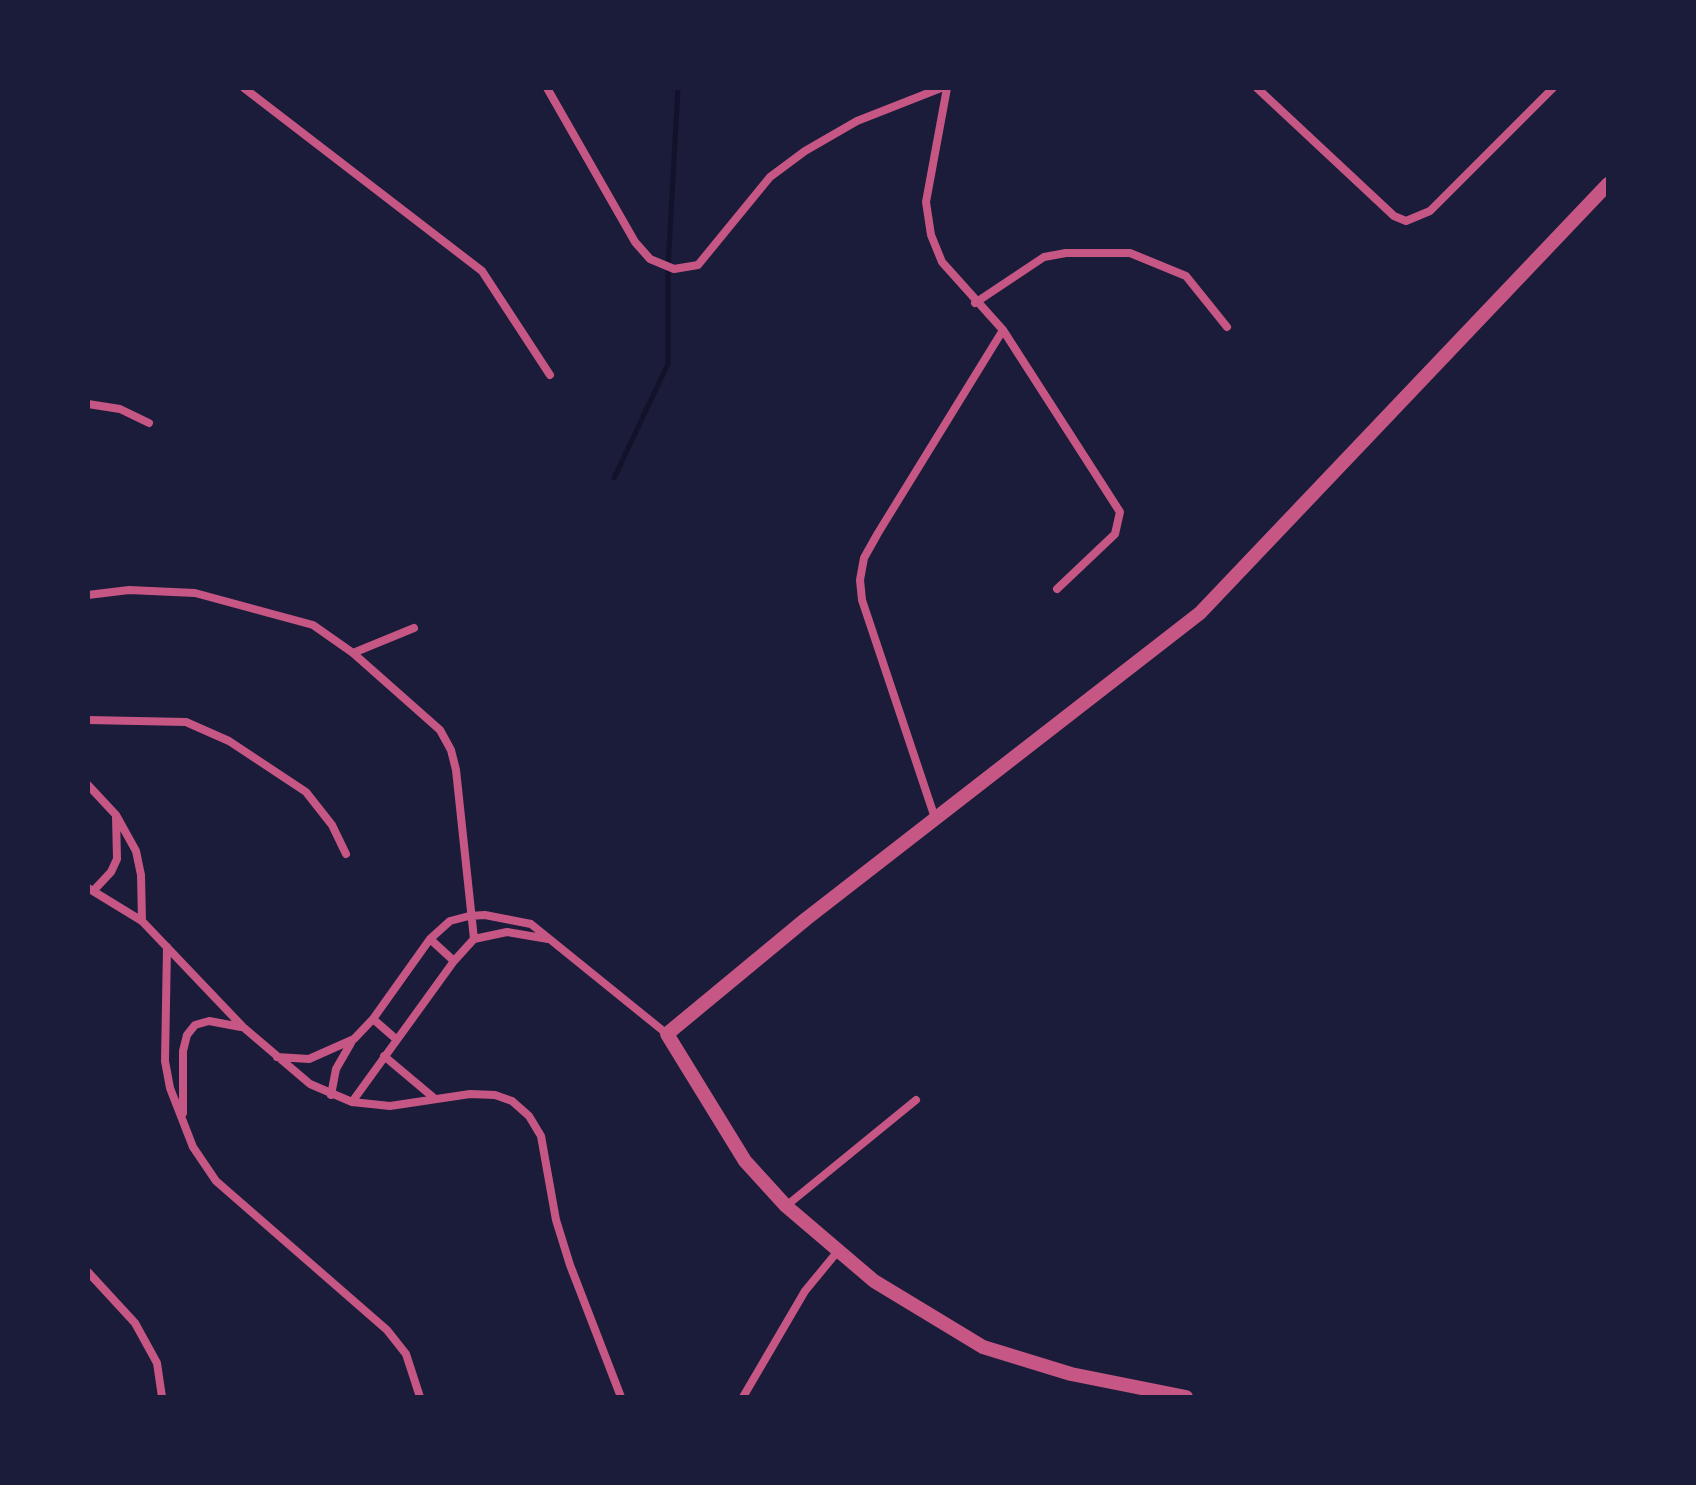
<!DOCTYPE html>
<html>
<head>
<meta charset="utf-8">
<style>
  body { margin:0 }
  #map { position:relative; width:1696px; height:1485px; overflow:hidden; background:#1b1b3a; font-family:"PT Sans Narrow",sans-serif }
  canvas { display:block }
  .frame { position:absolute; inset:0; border:90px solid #1b1b3a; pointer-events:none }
</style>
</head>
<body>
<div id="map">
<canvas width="1696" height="1485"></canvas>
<div class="frame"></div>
</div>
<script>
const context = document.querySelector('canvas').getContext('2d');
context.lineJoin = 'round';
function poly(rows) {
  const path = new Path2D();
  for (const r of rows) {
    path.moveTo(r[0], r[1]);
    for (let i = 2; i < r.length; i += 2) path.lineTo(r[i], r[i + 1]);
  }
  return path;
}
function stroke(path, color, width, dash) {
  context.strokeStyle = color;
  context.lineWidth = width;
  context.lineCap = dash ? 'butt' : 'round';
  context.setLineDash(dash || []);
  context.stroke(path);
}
stroke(poly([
  [614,478,668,364,668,267,678,88]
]), '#12122b', 5);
stroke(poly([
  [244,88,482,271,550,375],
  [547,88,635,242,650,259,674,269,698,265,770,177,805,151,857,121,941,88],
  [947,88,926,202,931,235,942,262,1003,330,1120,512,1115,534,1057,589],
  [1257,88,1394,216,1406,221,1430,211,1553,88],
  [975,303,1044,257,1066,253,1130,253,1186,276,1227,327],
  [88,404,120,409,149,423],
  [88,595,129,590,195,593,313,625,353,653,440,730,451,750,456,770,474,939],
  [353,653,414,628],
  [88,720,186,722,229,741,306,792,332,825,346,854],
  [88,785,116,815,136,851,141,875,142,921],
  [935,818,862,600,860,580,864,558,878,533,1003,330],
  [88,888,142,921,243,1027,310,1084,352,1102,390,1106,470,1094,495,1095,512,1101,529,1116,541,1136,556,1220,570,1265,621,1397],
  [95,889,111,872,117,859,116,816],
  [430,939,454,961],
  [167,947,165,1061,170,1088,193,1147,216,1181,387,1330,406,1354,420,1397],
  [373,1019,396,1039],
  [384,1056,434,1098],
  [277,1057,309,1059,354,1039,373,1019,430,939,450,921,469,916,485,915,531,924,667,1034],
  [331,1095,336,1069,351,1043],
  [352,1102,454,961,474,939,507,932,548,939],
  [183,1113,183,1051,187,1035,195,1025,209,1021,241,1027],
  [786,1206,916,1100],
  [88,1272,135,1323,157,1363,162,1397],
  [743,1397,805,1291,838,1251]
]), '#c65784', 8);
stroke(poly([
  [1186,1397,1071,1374,983,1347,874,1281,786,1206,745,1161,667,1034,806,919,1200,613,1608,184]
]), '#c65784', 14);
</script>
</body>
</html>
